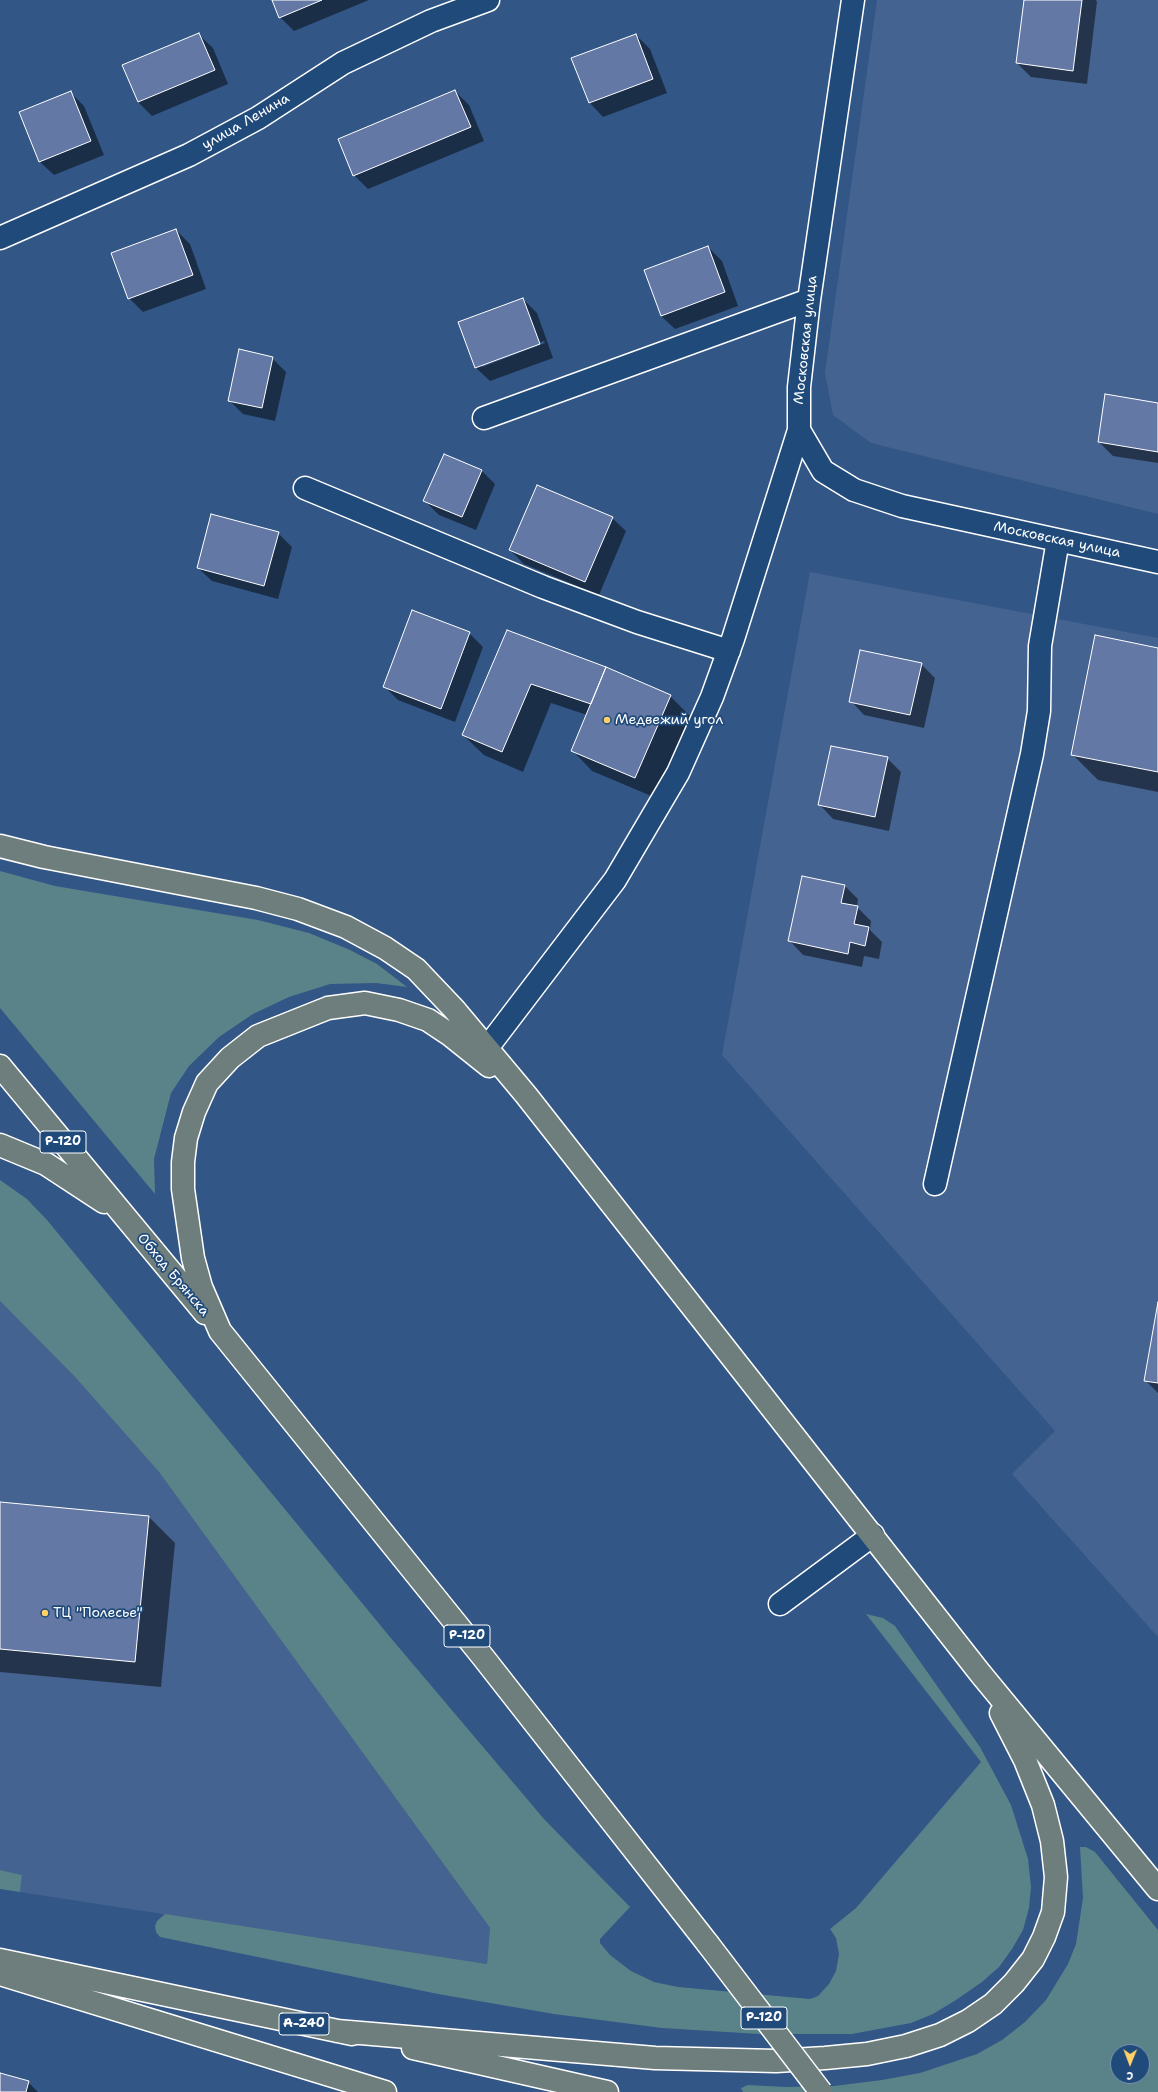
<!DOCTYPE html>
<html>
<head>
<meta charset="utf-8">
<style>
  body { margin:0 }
  #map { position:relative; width:1158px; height:2092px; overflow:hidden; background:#325686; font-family:"Shantell Sans",sans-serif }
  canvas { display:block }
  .north { position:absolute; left:1110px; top:2044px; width:40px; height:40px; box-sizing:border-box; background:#1f4a7a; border:1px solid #7992af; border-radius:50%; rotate:181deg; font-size:11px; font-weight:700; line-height:16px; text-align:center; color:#fff }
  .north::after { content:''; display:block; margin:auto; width:14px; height:18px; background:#ffd166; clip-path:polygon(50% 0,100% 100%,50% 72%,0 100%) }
</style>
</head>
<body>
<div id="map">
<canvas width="1158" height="2092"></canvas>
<div class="north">С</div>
</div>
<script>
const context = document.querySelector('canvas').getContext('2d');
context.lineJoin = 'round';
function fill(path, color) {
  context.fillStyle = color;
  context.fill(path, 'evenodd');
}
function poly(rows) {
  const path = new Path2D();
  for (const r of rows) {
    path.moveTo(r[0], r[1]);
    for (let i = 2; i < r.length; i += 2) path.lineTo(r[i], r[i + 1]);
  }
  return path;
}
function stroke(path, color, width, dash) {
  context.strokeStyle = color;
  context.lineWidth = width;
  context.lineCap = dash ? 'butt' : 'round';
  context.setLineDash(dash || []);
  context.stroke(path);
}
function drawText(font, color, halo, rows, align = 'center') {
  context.font = font + ' "Shantell Sans",sans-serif';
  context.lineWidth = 3.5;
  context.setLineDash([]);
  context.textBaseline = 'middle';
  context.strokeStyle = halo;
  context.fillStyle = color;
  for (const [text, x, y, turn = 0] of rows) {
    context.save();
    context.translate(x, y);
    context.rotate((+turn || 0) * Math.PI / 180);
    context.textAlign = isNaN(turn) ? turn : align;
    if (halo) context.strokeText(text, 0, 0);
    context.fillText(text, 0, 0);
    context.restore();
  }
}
fill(poly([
  [877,0,1158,0,1158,514,871,443,833,415,825,373],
  [810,572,1158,638,1158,1637,1012,1474,1055,1431,722,1055],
  [0,1301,76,1378,159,1472,490,1928,487,1964,20,1892,22,1875,0,1870]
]), '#456391');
fill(poly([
  [0,871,55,886,258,920,309,933,350,950,377,964,407,987,376,983,330,984,289,997,253,1014,219,1037,189,1066,171,1093,154,1159,155,1194,0,1008],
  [0,1180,27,1199,47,1220,390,1637,544,1819,630,1907,600,1939,600,1943,610,1955,631,1971,654,1982,678,1987,810,1999,818,1996,829,1984,836,1971,839,1954,836,1938,830,1929,856,1908,981,1762,866,1614,883,1618,895,1626,980,1747,1011,1805,1028,1859,1031,1887,1029,1908,1023,1930,1012,1949,999,1967,982,1982,956,2000,933,2014,911,2023,852,2034,759,2034,662,2028,554,2014,438,1994,160,1937,156,1932,155,1926,157,1921,165,1914,487,1964,490,1928,159,1472,76,1378,0,1301],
  [1080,1847,1086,1847,1095,1852,1158,1930,1158,2092,743,2092,741,2088,748,2085,785,2087,834,2086,882,2080,920,2073,977,2054,1002,2040,1025,2022,1046,2000,1068,1964,1076,1944,1083,1898],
  [1118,2052,1142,2052,1142,2076,1118,2076],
  [0,1870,22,1875,20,1892,0,1889]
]), '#5a8289');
fill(poly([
  [273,0,369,0,294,31,280,17],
  [1025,0,1096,0,1097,2,1087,84,1031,77,1017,63],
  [199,35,213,48,228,84,152,116,138,102],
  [636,35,650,49,667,93,603,117,590,103,573,58],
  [455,91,469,105,484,141,368,189,354,175],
  [70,92,84,106,104,155,54,175,40,162,21,112],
  [176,230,190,244,206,289,143,312,129,298],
  [708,247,722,261,738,306,675,329,661,316],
  [523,299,537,313,553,358,490,381,476,368],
  [544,341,545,343,482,367,482,364],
  [272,358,286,372,275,421,243,414,229,400],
  [1158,404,1158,463,1113,456,1099,442],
  [481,470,495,484,476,530,439,515,425,501],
  [612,518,626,531,599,595,524,564,510,550],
  [278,533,292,547,278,599,212,581,198,568],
  [507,632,670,696,690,716,656,798,592,771,572,750,587,715,551,703,523,772,484,755,463,735],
  [469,633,483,647,455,722,398,700,384,686],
  [1158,649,1158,792,1098,780,1072,754],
  [921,664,935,678,924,728,864,715,851,701],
  [887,758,901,772,889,831,833,819,820,805],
  [844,885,858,899,857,907,871,921,870,930,882,942,879,959,864,956,862,967,803,955,790,941],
  [1158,1308,1158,1393,1145,1380],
  [0,1503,149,1517,175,1543,161,1687,0,1672],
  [0,2074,28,2082,38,2092,0,2092]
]), '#0007');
const building = poly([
  [272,0,322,0,279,18,272,0],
  [1024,0,1082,0,1073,71,1016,63,1024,0],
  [199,33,215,70,138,102,122,65,199,33],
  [636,34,653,79,589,103,571,58,636,34],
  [455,90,471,127,353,176,338,139,455,90],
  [71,91,91,141,39,162,19,112,71,91],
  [176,229,193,275,128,299,111,253,176,229],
  [708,246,725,292,661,316,644,270,708,246],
  [523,298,540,344,475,368,458,322,523,298],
  [239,349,273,357,262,408,228,401,239,349],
  [1105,394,1158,403,1158,452,1098,442,1105,394],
  [444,454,482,470,462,517,423,501,444,454],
  [537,485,613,517,585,582,509,550,537,485],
  [211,514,279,532,264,586,197,568,211,514],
  [412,610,470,632,441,709,383,687,412,610],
  [507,630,606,667,591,704,531,684,502,752,462,735,507,630],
  [1095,635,1158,648,1158,772,1071,755,1095,635],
  [860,650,922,663,910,715,849,702,860,650],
  [606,667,671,695,635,778,571,751,606,667],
  [831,746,888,757,875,817,818,805,831,746],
  [802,876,845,885,841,903,858,906,854,924,869,927,865,946,850,942,848,954,788,941,802,876],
  [1158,1302,1158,1383,1144,1381,1158,1302],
  [0,1502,149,1516,135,1662,0,1649,0,1502],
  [0,2073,29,2081,26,2092,0,2092,0,2073]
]);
fill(building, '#6478a5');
stroke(building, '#fff', 1);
const minor = poly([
  [853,0,809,300,799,387,799,430,823,471,854,490,902,506,1158,562],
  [0,238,189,155,258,118,343,63,431,21,488,0],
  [484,418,809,300],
  [305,488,543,587,637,622,729,651],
  [487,1048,615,880,678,773,712,697,733,639,799,430],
  [935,1184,1032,754,1039,711,1040,646,1058,540],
  [780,1604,873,1535]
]);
const highway = poly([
  [0,846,44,857,256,898,298,909,346,927,385,948,416,969,454,1009,526,1095,980,1673,1158,1889],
  [0,1066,205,1313],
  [489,1066,449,1034,428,1020,399,1010,365,1003,328,1008,258,1036,230,1058,207,1083,194,1112,186,1138,183,1162,183,1189,193,1258,201,1287,220,1331,483,1657,708,1944],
  [0,1145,46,1164,104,1202],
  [0,1960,352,2034],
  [0,1974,385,2092],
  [337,2031,655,2058,776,2061,825,2058,867,2054,906,2046,940,2035,968,2021,993,2004,1014,1983,1033,1959,1044,1937,1053,1912,1056,1877,1052,1841,1043,1805,1025,1760,1001,1713],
  [413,2048,607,2092]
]);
stroke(minor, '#fff', 25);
stroke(highway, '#fff', 25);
stroke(minor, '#1f4a7a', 22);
stroke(highway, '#6d7e7c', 22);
const highwayBridge = poly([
  [708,1944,821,2092]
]);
stroke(highwayBridge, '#fff', 25, []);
stroke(highwayBridge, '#6d7e7c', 22);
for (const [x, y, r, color] of [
  [607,720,4,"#ffd166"],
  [45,1613,4,"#ffd166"]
]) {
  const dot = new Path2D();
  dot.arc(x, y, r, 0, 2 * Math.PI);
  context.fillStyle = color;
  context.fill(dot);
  stroke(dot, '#1f4a7a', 1.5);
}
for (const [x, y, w] of [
  [63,1142,46],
  [467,1636,46],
  [764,2018,46],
  [304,2024,50]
]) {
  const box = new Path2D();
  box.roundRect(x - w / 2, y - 11, w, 22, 3);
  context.fillStyle = '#1f4a7a';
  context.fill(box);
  stroke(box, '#fff', 1);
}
drawText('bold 13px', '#fff', null, [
  ["Р-120",63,1142],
  ["Р-120",467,1636],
  ["Р-120",764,2018],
  ["А-240",304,2024]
]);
drawText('14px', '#fff', '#1f4a7a', [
  ["улица Ленина",246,122,-30],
  ["Московская улица",806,340,-84],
  ["Московская улица",1057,540,12],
  ["Обход Брянска",173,1275,50]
]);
drawText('14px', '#fff', '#1f4a7a', [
  ["Медвежий угол",615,720],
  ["ТЦ \"Полесье\"",53,1613]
], 'left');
</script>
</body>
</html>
